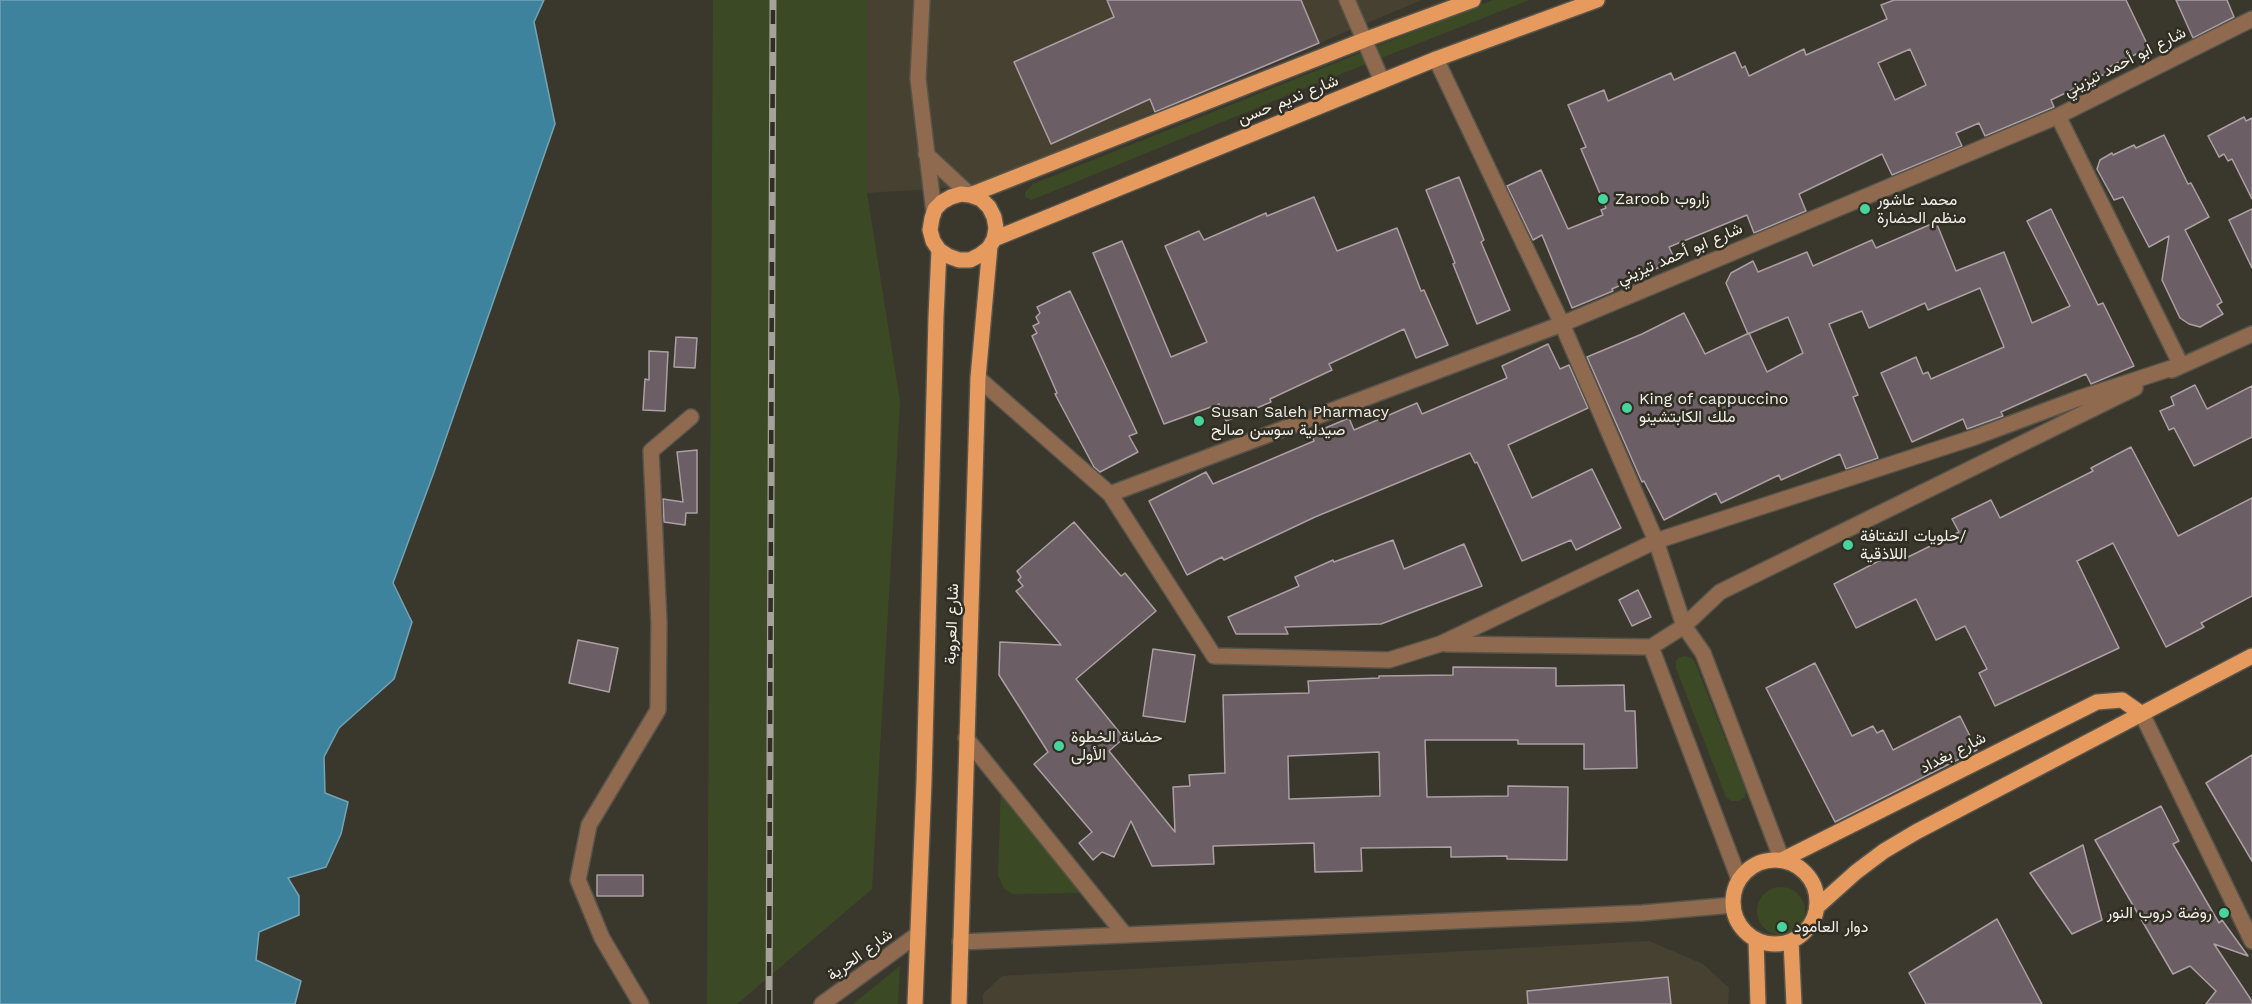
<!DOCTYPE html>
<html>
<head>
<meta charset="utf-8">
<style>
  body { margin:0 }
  canvas { display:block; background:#3a372d }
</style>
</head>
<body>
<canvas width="2252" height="1004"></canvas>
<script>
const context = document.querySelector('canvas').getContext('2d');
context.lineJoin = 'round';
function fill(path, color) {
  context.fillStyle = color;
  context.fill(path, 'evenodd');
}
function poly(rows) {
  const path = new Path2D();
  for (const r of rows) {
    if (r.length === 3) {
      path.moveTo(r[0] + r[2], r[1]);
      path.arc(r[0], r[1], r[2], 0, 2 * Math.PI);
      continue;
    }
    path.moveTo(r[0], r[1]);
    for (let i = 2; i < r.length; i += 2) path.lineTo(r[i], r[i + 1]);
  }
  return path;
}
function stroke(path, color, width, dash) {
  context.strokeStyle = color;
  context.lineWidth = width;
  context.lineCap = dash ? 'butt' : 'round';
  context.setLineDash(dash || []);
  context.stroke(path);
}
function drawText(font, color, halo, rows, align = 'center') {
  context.font = font + ' "Work Sans",Vazirmatn,sans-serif';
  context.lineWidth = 5;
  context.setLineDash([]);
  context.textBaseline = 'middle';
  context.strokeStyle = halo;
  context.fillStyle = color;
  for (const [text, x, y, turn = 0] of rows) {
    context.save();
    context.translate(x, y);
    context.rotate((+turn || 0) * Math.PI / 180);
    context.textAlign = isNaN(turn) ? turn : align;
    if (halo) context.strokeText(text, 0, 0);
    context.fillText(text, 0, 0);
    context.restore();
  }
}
fill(poly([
  [867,0,1422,0,976,186,867,193],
  [1649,941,1703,964,1729,988,1728,1004,983,1004,983,994,1002,976]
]), '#474132');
fill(poly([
  [713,0,867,0,867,193,900,402,872,889,737,1004,707,1004],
  [1493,0,1529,0,1315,84,1039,197,1031,200,1025,197,1025,192,1033,184],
  [1686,656,1694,660,1746,791,1745,797,1739,801,1731,801,1726,797,1676,668,1676,661,1680,657],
  [1001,788,1081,893,1013,894,1004,889,998,875],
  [1781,911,24],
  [900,966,898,1004,853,1004]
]), '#3b4a24');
const water = poly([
  [0,0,544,0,534,22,555,124,434,472,393,583,412,622,394,679,339,728,324,757,325,793,348,802,341,834,326,867,288,878,299,896,299,915,259,932,256,960,301,981,295,1004,0,1004,0,0]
]);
fill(water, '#3e839d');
stroke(water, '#74a3b4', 1.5);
const building = poly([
  [1107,0,1301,0,1319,43,1155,112,1150,99,1051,144,1014,62,1114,17,1107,0],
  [1894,0,2126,0,2149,48,2107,68,2109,72,2051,100,2054,107,1985,136,1979,123,1956,133,1962,146,1892,175,1882,154,1799,194,1806,211,1754,233,1747,215,1669,247,1675,260,1612,289,1613,291,1572,308,1542,235,1533,240,1507,186,1541,170,1568,229,1603,215,1601,210,1606,208,1581,149,1586,147,1568,105,1604,90,1608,101,1671,73,1674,80,1735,52,1742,68,1745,66,1749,76,1804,49,1806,55,1887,19,1881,5,1894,0],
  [1910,49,1926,85,1895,100,1878,63,1910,49],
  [2176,0,2227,0,2234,17,2193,38,2176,0],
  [2244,117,2246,121,2252,118,2252,199,2232,159,2228,161,2224,154,2219,157,2208,136,2244,117],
  [2164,135,2188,184,2191,183,2209,217,2185,230,2222,302,2217,305,2223,314,2200,327,2189,324,2180,318,2162,280,2169,236,2149,247,2123,197,2114,200,2097,169,2100,160,2112,153,2113,155,2134,145,2136,148,2164,135],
  [1459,177,1484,240,1481,242,1510,310,1477,324,1453,264,1455,263,1426,190,1459,177],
  [1314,197,1337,251,1397,228,1421,291,1424,290,1448,345,1416,358,1404,329,1329,364,1332,370,1270,399,1271,402,1226,421,1219,404,1164,424,1093,253,1122,241,1171,357,1207,342,1165,246,1199,231,1204,240,1266,213,1267,216,1314,197],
  [2051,209,2098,305,2103,303,2134,366,2091,384,2086,374,2001,412,2003,416,1967,429,1963,419,1912,442,1881,373,1916,357,1923,374,1928,372,1931,379,2004,347,1980,288,1928,310,1925,303,1869,328,1862,311,1829,324,1858,395,1853,397,1878,458,1846,469,1840,454,1781,480,1779,475,1721,503,1716,493,1664,520,1644,481,1642,482,1587,357,1642,334,1684,313,1705,354,1749,333,1767,372,1803,353,1788,317,1748,334,1726,283,1731,273,1753,261,1758,272,1807,252,1813,266,1872,240,1876,248,1936,222,1956,271,2004,252,2032,323,2070,306,2027,221,2051,209],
  [2252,209,2252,268,2229,220,2252,209],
  [1070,291,1137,433,1129,436,1138,452,1100,472,1094,467,1055,394,1057,393,1032,336,1037,333,1033,326,1039,323,1036,317,1040,313,1037,307,1070,291],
  [676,337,697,338,695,368,674,367,676,337],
  [1548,344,1560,369,1569,365,1588,408,1508,445,1532,498,1592,469,1621,528,1576,550,1571,540,1522,561,1477,462,1475,463,1470,453,1315,517,1224,560,1222,557,1187,575,1149,501,1206,472,1213,484,1314,441,1311,434,1349,418,1354,430,1417,403,1422,414,1507,378,1502,366,1548,344],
  [649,351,668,352,665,411,643,410,645,379,649,380,649,351],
  [2195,385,2207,409,2252,386,2252,437,2194,466,2174,428,2169,430,2160,411,2174,405,2171,397,2195,385],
  [2131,447,2178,536,2252,498,2252,596,2201,623,2204,627,2166,647,2113,543,2077,561,2119,648,1995,706,1979,673,1987,669,1965,626,1936,640,1916,599,1856,628,1834,584,1904,548,1908,557,1959,532,1952,519,1991,500,2000,518,2093,471,2091,468,2131,447],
  [697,450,697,513,686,513,685,525,664,522,663,499,683,502,677,452,697,450],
  [1074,522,1121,576,1125,573,1156,611,1076,679,1124,738,1109,751,1175,832,1173,787,1190,786,1189,775,1225,773,1223,695,1309,693,1308,681,1379,678,1379,676,1453,675,1453,667,1556,668,1556,686,1624,685,1625,711,1635,711,1637,768,1584,769,1584,744,1518,744,1518,740,1425,740,1427,797,1508,796,1508,786,1568,787,1567,860,1507,859,1507,856,1451,857,1451,847,1361,848,1362,871,1315,872,1314,843,1213,846,1214,864,1152,866,1131,821,1114,857,1102,852,1093,860,1079,843,1092,832,1034,764,1048,752,999,675,1000,642,1061,645,1016,591,1023,586,1018,580,1021,577,1017,571,1074,522],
  [1379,752,1380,796,1289,799,1288,756,1379,752],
  [1393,540,1404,569,1464,544,1482,586,1381,624,1285,627,1288,634,1236,634,1228,617,1299,586,1295,577,1333,560,1334,562,1393,540],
  [1638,590,1651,617,1632,626,1619,600,1638,590],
  [578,640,618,648,609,692,569,683,578,640],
  [1153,649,1195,655,1185,722,1143,716,1153,649],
  [1815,663,1852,736,1873,726,1877,733,1883,730,1893,750,1960,716,1977,750,1835,822,1766,688,1815,663],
  [2252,755,2252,861,2206,783,2252,755],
  [2161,806,2179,841,2173,844,2219,923,2222,920,2248,956,2214,944,2252,1001,2252,1004,2206,1004,2216,991,2190,966,2173,974,2095,840,2161,806],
  [2083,845,2102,920,2072,934,2030,873,2083,845],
  [597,875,643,875,643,896,597,896,597,875],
  [1997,919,2042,1004,1926,1004,1909,973,1997,919],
  [1668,977,1671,1004,1528,1004,1527,991,1668,977]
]);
fill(building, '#6b5f65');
stroke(building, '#ab9fa4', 1.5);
const minor = poly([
  [922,0,918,79,934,213],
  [1347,0,1382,81],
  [1436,59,1562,324,1656,541,1684,626,1703,653,1782,860],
  [2058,116,2181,365],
  [926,154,970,195],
  [2172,370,2252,334],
  [978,378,1110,494,1214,656,1389,660,1440,644,1656,541,1975,437,2077,399,2181,365],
  [1110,494,1562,324,2058,116,2252,19],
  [1446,644,1651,647,1684,626,1720,592,2135,388],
  [1651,647,1739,879],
  [2142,714,2252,941],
  [966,738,1125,935],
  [960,942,1642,913,1733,905],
  [641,1004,602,938,578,880,589,825,658,710,659,623,651,451,691,417],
  [822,1004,918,934]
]);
const major = poly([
  [970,195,1364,40,1473,0],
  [994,239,1436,59,1597,0],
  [1775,902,42],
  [1782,860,2097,702,2122,700,2142,714],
  [1817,907,1856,872,1884,851,1916,832,2252,656],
  [1756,940,1758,1004],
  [1791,941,1794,1004],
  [915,1004,924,782,936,317,939,250,933,241,930,230,932,218,935,209,942,202,951,197,961,194,970,195,981,199,989,207,994,217,996,228,994,239,989,248,980,255,970,260,959,260,948,256,939,250],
  [959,1004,978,378,990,246]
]);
stroke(minor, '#57544b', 18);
stroke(major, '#57544b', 18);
stroke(minor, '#8f6a4e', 15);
stroke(major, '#e69a5e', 15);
const rail = poly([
  [769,1004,773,0]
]);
stroke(rail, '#a5a29b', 7);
stroke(rail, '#302d23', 4.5, [14]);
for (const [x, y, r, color] of [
  [1603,199,6,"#48d49d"],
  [1865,209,6,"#48d49d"],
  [1627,408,6,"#48d49d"],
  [1199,421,6,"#48d49d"],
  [1848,545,6,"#48d49d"],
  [1059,746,6,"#48d49d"],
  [2224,913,6,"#48d49d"],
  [1782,927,6,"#48d49d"]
]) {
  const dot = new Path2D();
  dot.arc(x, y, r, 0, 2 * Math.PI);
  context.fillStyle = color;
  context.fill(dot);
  stroke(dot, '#302d23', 2);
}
drawText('16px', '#f1efe9', '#302d23', [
  ["شارع ابو أحمد تيزيني",2125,62,-27],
  ["شارع نديم حسن",1288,100,-22],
  ["شارع ابو أحمد تيزيني",1680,254,-23],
  ["شارع العروبة",952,624,-88],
  ["شارع بغداد",1953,753,-27],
  ["شارع الحرية",860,955,-36]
]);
drawText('16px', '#f1efe9', '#302d23', [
  ["Zaroob زاروب",1615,199],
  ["محمد عاشور",1877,200],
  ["منظم الحضارة",1877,218],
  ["King of cappuccino",1639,399],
  ["ملك الكابتشينو",1639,417],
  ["Susan Saleh Pharmacy",1211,412],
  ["صيدلية سوسن صالح",1211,430],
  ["حلويات التفتافة/",1860,536],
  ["اللاذقية",1860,554],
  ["حضانة الخطوة",1071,737],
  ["الأولى",1071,755],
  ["روضة دروب النور",2212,913,"right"],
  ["دوار العامود",1794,927]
], 'left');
</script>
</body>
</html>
